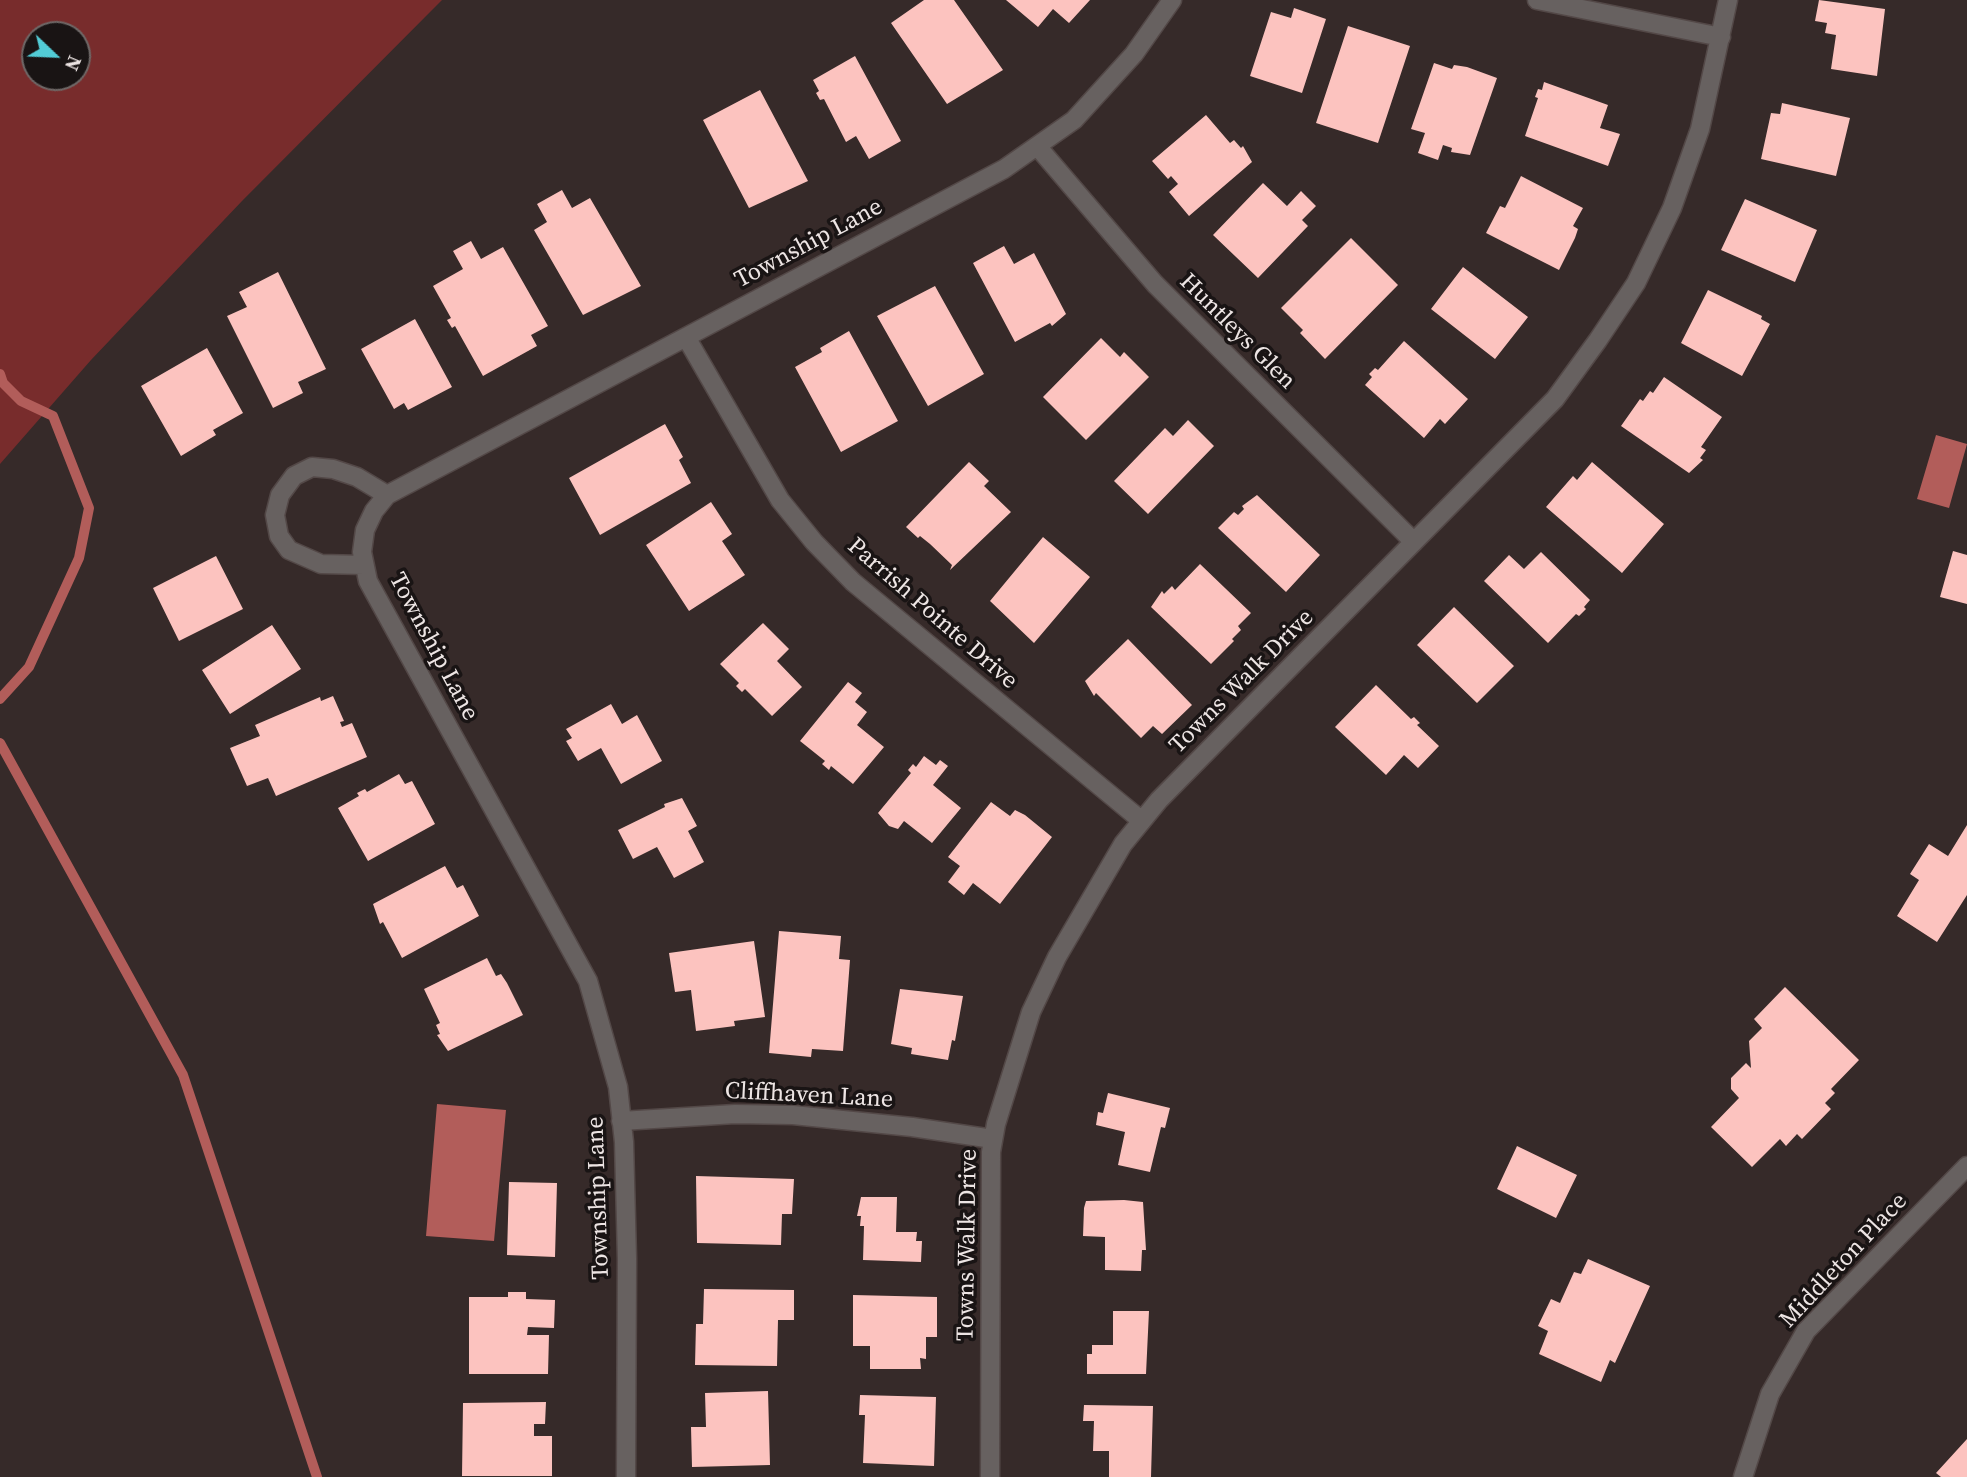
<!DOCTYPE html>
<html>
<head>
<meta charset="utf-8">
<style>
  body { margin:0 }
  #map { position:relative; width:1967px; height:1477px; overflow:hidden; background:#362a29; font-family:"Source Serif 4",serif }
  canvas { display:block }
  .north { position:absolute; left:21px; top:21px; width:70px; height:70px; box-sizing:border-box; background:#191414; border:2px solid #6e6867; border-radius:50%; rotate:113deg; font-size:19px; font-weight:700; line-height:28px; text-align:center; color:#ede5e4 }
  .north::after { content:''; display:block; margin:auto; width:24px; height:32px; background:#52ccd6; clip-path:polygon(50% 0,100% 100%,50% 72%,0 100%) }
</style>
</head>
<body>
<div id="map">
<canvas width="1967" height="1477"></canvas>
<div class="north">N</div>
</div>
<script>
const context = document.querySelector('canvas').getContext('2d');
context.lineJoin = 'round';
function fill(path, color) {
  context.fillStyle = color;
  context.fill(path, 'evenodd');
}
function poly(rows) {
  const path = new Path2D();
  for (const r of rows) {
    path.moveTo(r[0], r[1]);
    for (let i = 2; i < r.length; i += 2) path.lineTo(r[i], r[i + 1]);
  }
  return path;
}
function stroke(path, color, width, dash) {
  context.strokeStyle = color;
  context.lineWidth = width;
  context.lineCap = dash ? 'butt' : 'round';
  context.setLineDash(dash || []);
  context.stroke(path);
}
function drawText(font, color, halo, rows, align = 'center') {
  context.font = font + ' "Source Serif 4",serif';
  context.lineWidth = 7;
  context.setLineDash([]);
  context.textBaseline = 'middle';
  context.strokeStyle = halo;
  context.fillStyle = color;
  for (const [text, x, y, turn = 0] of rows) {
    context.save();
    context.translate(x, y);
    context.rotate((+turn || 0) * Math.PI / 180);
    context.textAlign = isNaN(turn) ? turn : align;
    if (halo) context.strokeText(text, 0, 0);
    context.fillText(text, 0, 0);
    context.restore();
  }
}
fill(poly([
  [0,0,442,0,242,201,91,360,0,464],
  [35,35,77,35,77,77,35,77]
]), '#782c2c');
fill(poly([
  [1936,435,1967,444,1949,508,1917,499],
  [437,1104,506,1110,494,1241,426,1236]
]), '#b25d5a');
stroke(poly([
  [0,374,3,383,21,401,53,416,89,508,79,558,29,667,0,699],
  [0,743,183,1075,317,1477]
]), '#b25d5a', 10);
fill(poly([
  [924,0,954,0,1003,70,947,104,891,23],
  [1006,0,1090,0,1069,23,1053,9,1038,27],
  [1819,0,1885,9,1877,76,1831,69,1836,35,1825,33,1827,23,1815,21],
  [1294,8,1326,19,1302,93,1250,76,1271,12,1291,18],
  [1348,26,1410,46,1378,143,1316,123],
  [855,56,901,141,869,159,856,136,846,142,824,99,820,100,816,93,819,91,813,80],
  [1434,63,1452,69,1454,65,1467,67,1497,78,1470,155,1451,152,1452,148,1443,145,1438,160,1418,153,1425,133,1411,129],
  [1544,82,1608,105,1600,128,1620,134,1608,166,1525,136,1538,98,1535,97,1538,89,1542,90],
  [760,90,808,181,749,208,703,120],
  [1782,103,1850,118,1836,176,1761,159,1771,113,1780,114],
  [1206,115,1230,143,1234,140,1241,148,1243,146,1252,162,1189,216,1169,192,1178,184,1171,176,1168,179,1152,161],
  [1521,176,1583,208,1573,226,1578,229,1575,238,1559,270,1486,233,1500,206,1505,208],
  [1263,183,1287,206,1301,191,1316,206,1302,220,1308,226,1258,278,1213,235],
  [562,190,572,208,590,198,641,286,583,315,534,230,547,222,537,204],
  [1745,199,1817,230,1795,282,1721,250],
  [1351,238,1398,285,1325,359,1300,333,1303,330,1281,308],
  [471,241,481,259,503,247,548,326,531,335,537,346,483,376,455,326,452,328,447,320,451,318,433,286,463,269,453,251],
  [1004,246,1014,264,1034,253,1066,314,1052,326,1050,323,1015,342,973,263],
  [1463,267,1528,317,1495,359,1431,309],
  [278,272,326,369,298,382,303,393,273,408,227,316,247,307,239,292],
  [935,286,984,374,928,406,877,316],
  [1708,290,1762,316,1761,319,1770,324,1742,376,1681,343],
  [415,319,452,387,408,410,404,403,394,409,361,349],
  [849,331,898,421,841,452,795,367,822,352,820,348],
  [1101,338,1120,357,1124,352,1149,377,1086,440,1043,397],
  [1404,341,1468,399,1445,424,1440,419,1424,438,1365,385,1372,377,1369,374,1375,368,1378,370],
  [207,348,243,413,213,430,216,435,181,456,141,386],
  [1664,377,1722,417,1701,447,1706,450,1700,458,1703,460,1689,473,1621,426,1640,399,1643,401,1650,391,1653,393],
  [1188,420,1214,446,1148,514,1114,481,1165,428,1173,436],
  [665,424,683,457,679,460,691,483,600,535,569,478],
  [969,462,989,481,984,486,1011,512,950,570,952,565,930,544,920,536,918,538,906,527],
  [1592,462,1664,524,1622,573,1546,507,1573,476,1577,480],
  [1257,495,1320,555,1286,592,1218,528,1234,512,1238,515,1244,509,1242,506],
  [711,502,732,534,722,541,745,575,689,611,646,545],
  [1043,537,1090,577,1034,643,990,601],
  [1953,551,1967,555,1967,604,1940,597],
  [1541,552,1590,600,1584,607,1586,609,1579,616,1576,614,1548,643,1484,581,1509,555,1524,569],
  [216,556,243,609,179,641,153,588],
  [1200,564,1251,613,1238,626,1241,630,1232,639,1234,641,1211,664,1151,607,1162,591,1164,594,1172,586,1175,590],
  [1454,607,1514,666,1477,703,1417,645],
  [763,623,789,649,777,661,802,687,772,716,745,689,742,692,736,686,739,683,720,664],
  [272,625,301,669,230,714,202,670],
  [1128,639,1192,705,1162,734,1153,726,1141,738,1096,693,1094,696,1085,681],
  [848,682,862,693,855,702,867,712,857,725,884,747,853,784,831,766,829,770,822,764,825,761,800,741],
  [1376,685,1411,719,1414,717,1420,723,1417,725,1439,746,1418,768,1404,755,1386,775,1335,727],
  [333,696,344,721,340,722,342,727,352,723,367,757,276,796,268,778,247,786,230,748,260,736,255,725,320,697,321,701],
  [611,704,622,724,637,715,662,761,621,784,601,748,578,761,566,741,572,738,566,729],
  [924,756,936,765,940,760,948,766,933,785,961,808,932,843,904,821,898,829,889,826,878,813,911,773,908,770,913,764,916,767],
  [399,774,405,784,412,781,435,824,368,861,338,808,359,796,357,793,365,789,367,792],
  [682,798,697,826,688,831,704,862,674,878,657,847,633,859,618,830,665,807,664,804],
  [991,802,1010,816,1015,810,1025,815,1052,837,1000,904,973,883,964,895,948,882,960,866,948,857],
  [1967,825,1967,895,1937,942,1897,916,1919,880,1910,874,1929,844,1948,856],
  [445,866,457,888,463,885,479,916,402,958,383,922,380,924,373,904],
  [779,931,841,936,839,959,850,960,843,1051,812,1049,811,1057,769,1053],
  [754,941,765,1017,734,1021,735,1026,696,1031,691,990,675,992,669,953],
  [487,958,496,976,501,974,507,983,523,1015,448,1051,437,1035,440,1034,436,1025,440,1023,424,989],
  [1785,987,1859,1060,1831,1089,1835,1093,1825,1103,1831,1109,1802,1139,1797,1134,1786,1146,1780,1139,1752,1167,1711,1127,1739,1098,1731,1089,1731,1078,1746,1063,1751,1068,1749,1041,1762,1028,1754,1019],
  [900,989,963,996,955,1041,952,1040,948,1060,911,1054,912,1048,891,1044],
  [1108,1093,1170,1108,1165,1128,1161,1127,1150,1172,1118,1165,1125,1132,1096,1125,1098,1112,1103,1113],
  [1517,1146,1577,1175,1556,1218,1497,1189],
  [696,1176,794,1179,792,1214,782,1214,781,1245,697,1243],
  [509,1182,557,1183,555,1257,507,1255],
  [861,1197,897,1197,896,1232,917,1232,916,1241,922,1241,921,1262,863,1260,864,1226,860,1226,861,1216,857,1216],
  [1124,1200,1143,1202,1146,1250,1142,1250,1141,1271,1105,1270,1105,1237,1083,1236,1084,1208,1086,1201],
  [1588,1259,1650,1286,1615,1363,1610,1360,1601,1382,1539,1354,1548,1331,1538,1326,1551,1299,1560,1303,1574,1272,1581,1274],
  [704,1289,794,1290,794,1320,778,1320,777,1366,695,1365,696,1324,703,1324],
  [508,1292,526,1292,526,1299,555,1300,554,1328,528,1327,527,1335,549,1335,548,1374,469,1374,469,1297,508,1297],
  [853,1295,937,1297,937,1337,926,1337,926,1359,920,1358,921,1369,870,1369,870,1346,853,1346],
  [1113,1311,1149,1311,1146,1374,1087,1374,1087,1354,1092,1354,1092,1345,1113,1345],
  [768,1391,770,1465,692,1467,691,1427,706,1427,705,1393],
  [860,1395,936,1397,934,1466,863,1463,865,1415,859,1415],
  [546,1402,545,1424,534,1424,534,1436,552,1436,552,1476,462,1476,463,1403],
  [1084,1405,1153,1406,1151,1477,1109,1477,1109,1451,1093,1451,1094,1421,1083,1421],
  [1967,1439,1967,1477,1941,1477,1936,1473]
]), '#fcc3bf');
const minor = poly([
  [1537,0,1721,37],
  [1037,146,1155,284,1414,542],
  [686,337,780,500,814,542,853,582,1142,821],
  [364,565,321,564,289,550,279,536,275,515,280,495,294,476,312,467,333,469,357,477,387,495],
  [621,1121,735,1114,793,1115,912,1127,993,1139],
  [626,1477,627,1259,624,1142,618,1087,588,981,368,581,362,552,365,530,374,511,387,495,1004,169,1074,120,1134,54,1172,0],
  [990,1477,991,1152,996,1124,1031,1012,1057,957,1123,844,1159,800,1555,399,1598,340,1636,283,1672,208,1700,129,1728,0],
  [1743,1477,1770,1394,1806,1331,1967,1166]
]);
stroke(minor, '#534847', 21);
stroke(minor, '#676160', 18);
drawText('24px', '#ede5e4', '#191414', [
  ["Township Lane",809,244,-28],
  ["Huntleys Glen",1237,332,45],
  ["Parrish Pointe Drive",932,614,41],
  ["Township Lane",433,647,62],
  ["Towns Walk Drive",1242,682,-45],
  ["Cliffhaven Lane",809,1096,3],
  ["Township Lane",599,1198,-92],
  ["Towns Walk Drive",968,1245,-89],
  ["Middleton Place",1844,1261,-47]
]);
</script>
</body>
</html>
